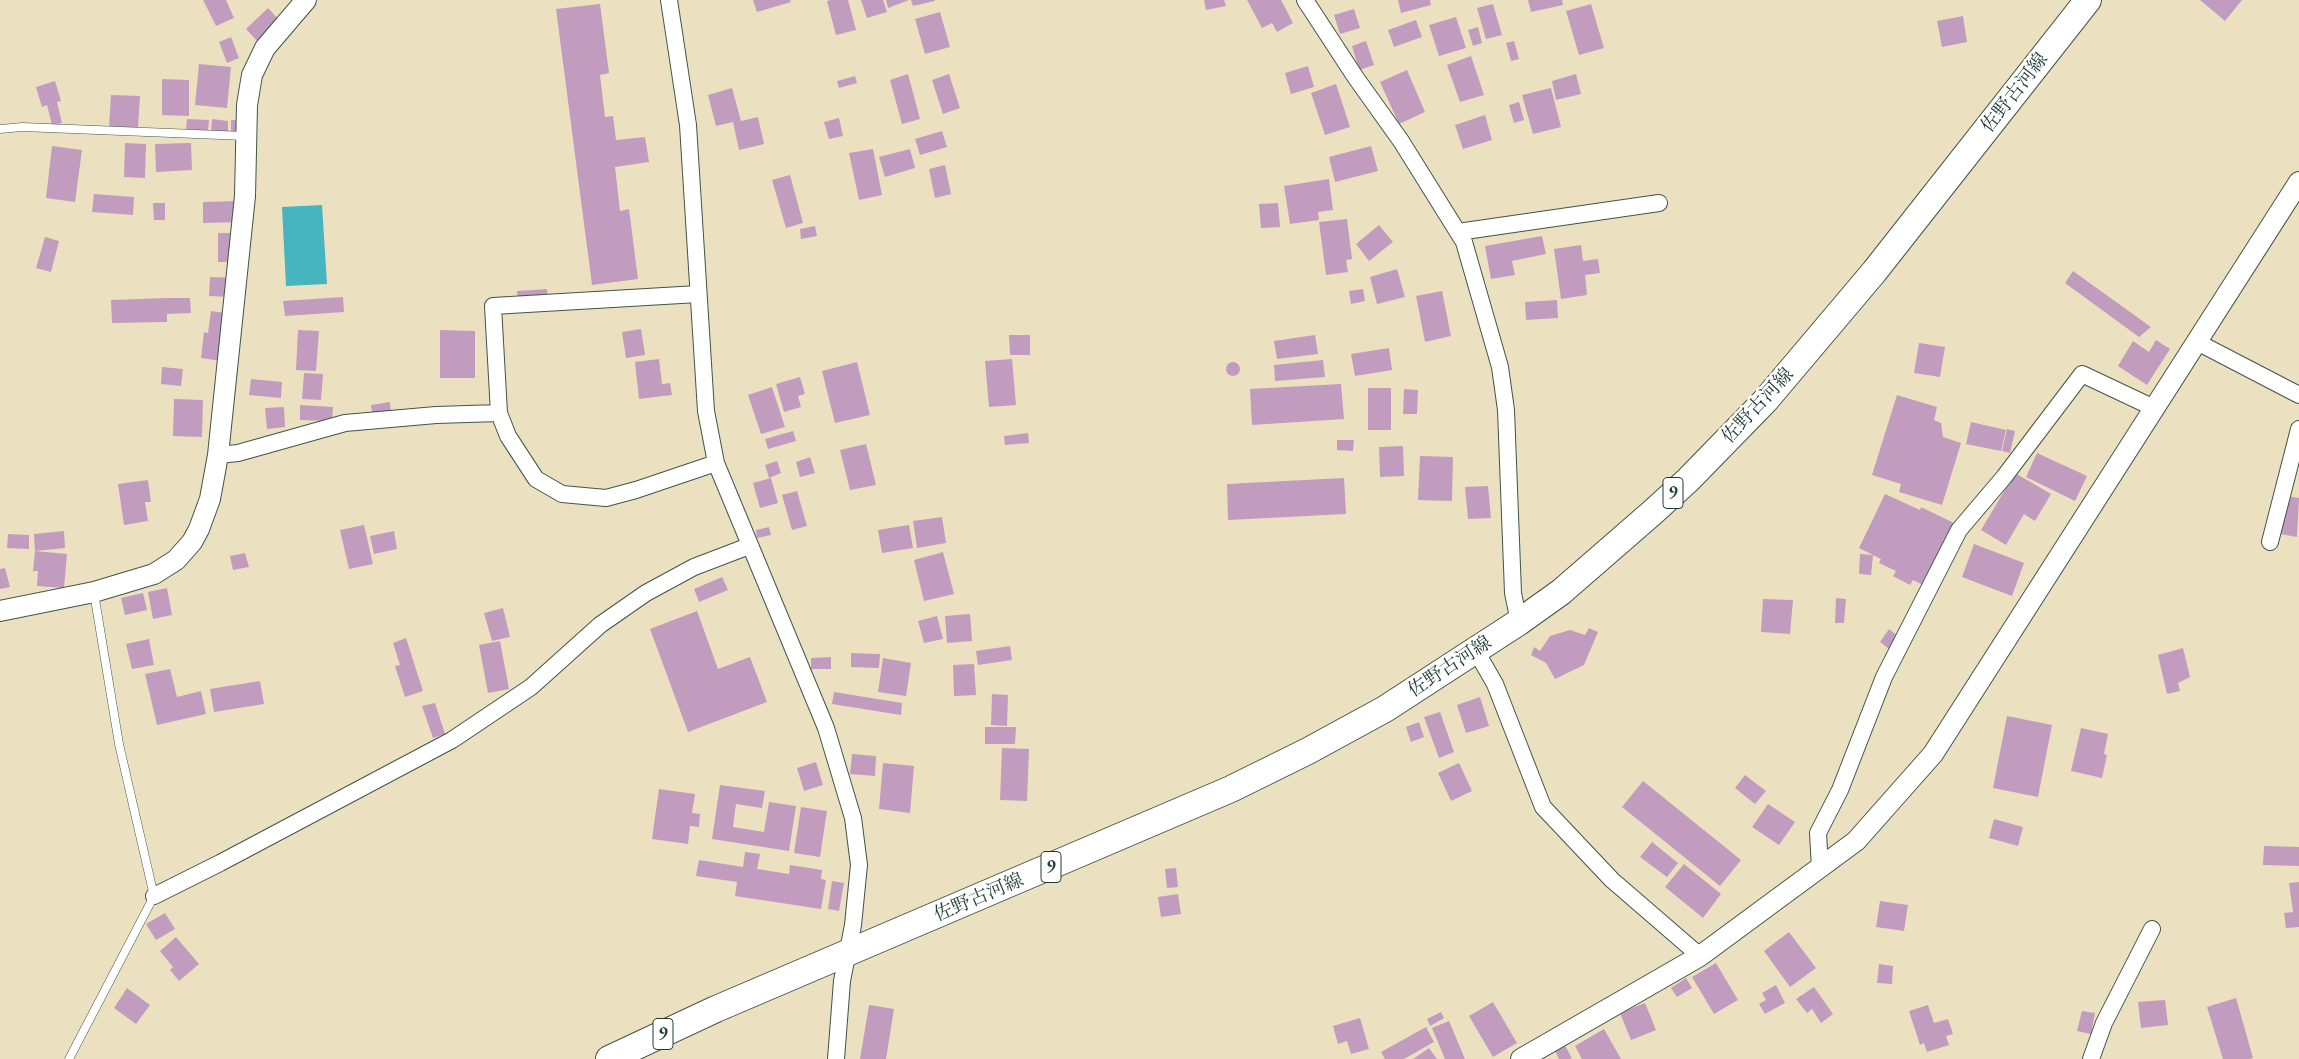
<!DOCTYPE html>
<html>
<head>
<meta charset="utf-8">
<style>
  body { margin:0 }
  canvas { display:block; background:#ebe1c0 }
</style>
</head>
<body>
<canvas width="2299" height="1059"></canvas>
<script>
const context = document.querySelector('canvas').getContext('2d');
context.lineJoin = 'round';
function fill(path, color) {
  context.fillStyle = color;
  context.fill(path, 'evenodd');
}
function poly(rows) {
  const path = new Path2D();
  for (const r of rows) {
    if (r.length === 3) {
      path.moveTo(r[0] + r[2], r[1]);
      path.arc(r[0], r[1], r[2], 0, 2 * Math.PI);
      continue;
    }
    path.moveTo(r[0], r[1]);
    for (let i = 2; i < r.length; i += 2) path.lineTo(r[i], r[i + 1]);
  }
  return path;
}
function stroke(path, color, width, dash) {
  context.strokeStyle = color;
  context.lineWidth = width;
  context.lineCap = dash ? 'butt' : 'round';
  context.setLineDash(dash || []);
  context.stroke(path);
}
function drawText(font, color, halo, rows, align = 'center') {
  context.font = font + ' "EB Garamond","Noto Serif JP",serif';
  context.lineWidth = 5;
  context.setLineDash([]);
  context.textBaseline = 'middle';
  context.strokeStyle = halo;
  context.fillStyle = color;
  for (const [text, x, y, turn = 0] of rows) {
    context.save();
    context.translate(x, y);
    context.rotate((+turn || 0) * Math.PI / 180);
    context.textAlign = isNaN(turn) ? turn : align;
    if (halo) context.strokeText(text, 0, 0);
    context.fillText(text, 0, 0);
    context.restore();
  }
}
fill(poly([
  [322,205,327,284,286,286,282,207]
]), '#46b5c0');
fill(poly([
  [203,0,226,0,234,18,216,26],
  [753,0,790,0,791,2,757,12],
  [831,0,848,0,856,30,836,35,827,1],
  [861,0,883,0,887,12,867,18],
  [886,0,909,0,888,8],
  [911,0,935,0,935,1,913,6],
  [1204,0,1224,0,1226,6,1206,10],
  [1247,0,1281,0,1293,23,1277,32,1272,23,1262,28],
  [1398,0,1430,0,1431,5,1401,13],
  [1528,0,1562,0,1563,5,1531,12],
  [2200,0,2242,0,2225,21],
  [600,4,609,73,600,75,605,117,613,116,616,140,645,137,649,162,615,167,620,211,629,209,638,279,592,285,556,9],
  [1493,4,1502,35,1486,39,1477,8],
  [1591,4,1604,48,1579,55,1566,11],
  [268,8,280,21,258,42,246,29],
  [1354,9,1360,28,1340,34,1334,15],
  [940,12,950,47,925,54,915,19],
  [1963,16,1967,42,1942,47,1937,21],
  [1456,17,1466,48,1439,56,1429,25],
  [1416,20,1422,37,1394,47,1388,30],
  [1478,27,1482,43,1473,46,1468,30],
  [231,37,239,58,227,63,219,42],
  [1366,41,1374,65,1359,70,1352,46],
  [1514,41,1519,59,1511,61,1506,43],
  [1471,56,1484,95,1460,102,1447,65],
  [199,64,231,67,227,108,195,105],
  [1308,66,1314,87,1291,94,1285,73],
  [1407,70,1425,112,1399,124,1380,82],
  [908,74,920,119,902,124,890,80],
  [949,74,960,108,943,114,932,80],
  [1576,74,1581,94,1556,100,1552,81],
  [855,76,857,83,839,88,837,81],
  [162,79,189,80,189,116,162,115],
  [55,81,61,101,57,102,62,123,52,125,47,105,42,107,36,87],
  [1336,84,1350,127,1325,135,1311,93],
  [732,88,741,121,758,117,764,144,739,150,733,122,716,126,708,95],
  [1551,88,1561,127,1533,134,1522,95],
  [111,95,140,96,138,128,109,127],
  [1519,102,1524,120,1514,123,1509,105],
  [1485,115,1492,140,1463,149,1455,125],
  [839,118,843,136,829,139,824,122],
  [187,119,209,120,208,131,186,129],
  [212,119,228,121,228,132,211,131],
  [231,120,239,120,239,133,231,133],
  [942,131,947,147,920,155,915,139],
  [125,143,146,144,145,178,124,177],
  [191,143,192,170,156,172,155,144],
  [52,146,82,150,75,202,46,198],
  [1371,146,1378,171,1335,182,1329,157],
  [873,149,882,195,859,200,849,153],
  [910,149,915,168,885,177,879,157],
  [945,165,951,194,935,198,929,169],
  [790,175,803,223,786,228,772,180],
  [1329,179,1333,210,1318,212,1319,220,1290,224,1284,186],
  [94,194,134,197,133,215,92,212],
  [239,201,240,222,203,223,203,202],
  [153,203,165,203,165,220,154,220],
  [1278,203,1280,227,1261,228,1259,204],
  [1347,219,1352,259,1346,260,1348,272,1326,275,1319,222],
  [1379,225,1393,242,1369,261,1356,244],
  [815,226,817,236,801,239,800,229],
  [218,233,237,233,237,262,218,262],
  [1542,236,1546,254,1512,261,1515,275,1491,279,1485,246],
  [45,237,59,241,51,272,36,268],
  [1581,245,1583,261,1598,259,1600,273,1585,275,1587,295,1561,299,1554,249],
  [1397,269,1405,297,1377,304,1370,277],
  [2073,271,2151,327,2139,337,2065,283],
  [210,277,233,278,232,297,209,296],
  [547,289,548,300,518,302,517,291],
  [1363,289,1365,301,1351,304,1349,291],
  [1442,291,1451,336,1425,342,1416,296],
  [343,297,344,312,285,316,283,301],
  [167,298,190,298,191,313,167,314,167,322,112,323,111,300],
  [1557,300,1558,318,1526,320,1525,302],
  [211,311,225,313,222,361,201,358,204,332,208,333],
  [641,329,645,355,626,358,622,332],
  [298,330,319,331,316,371,296,370],
  [440,330,475,331,475,378,440,378],
  [1009,335,1030,335,1030,355,1010,355],
  [1315,335,1318,354,1277,359,1274,341],
  [2156,340,2170,349,2147,385,2118,366,2133,341,2149,352],
  [1919,343,1945,347,1940,377,1914,373],
  [1389,348,1392,370,1355,376,1351,354],
  [659,359,662,384,670,383,672,395,639,399,635,362],
  [1012,359,1016,405,989,407,985,361],
  [1323,360,1325,377,1275,381,1274,365],
  [1233,369,7],
  [857,362,870,415,835,423,822,371],
  [162,367,183,369,181,386,161,384],
  [304,373,323,374,321,400,302,399],
  [800,377,805,394,798,396,801,407,784,412,776,384],
  [251,379,282,382,281,398,249,395],
  [1341,384,1344,419,1252,425,1250,389],
  [772,387,785,427,761,434,748,395],
  [1368,388,1391,388,1391,430,1368,430],
  [1404,389,1418,390,1417,414,1403,414],
  [1897,395,1937,407,1934,420,1941,423,1943,437,1961,443,1942,505,1899,492,1901,484,1872,475],
  [174,399,203,400,202,437,173,436],
  [390,402,391,414,373,417,371,405],
  [300,405,333,407,332,421,300,420],
  [284,407,285,427,267,429,265,408],
  [1971,422,2006,430,2001,451,1966,444],
  [2007,429,2015,431,2010,453,2002,451],
  [793,431,796,441,768,449,765,439],
  [1028,433,1029,443,1005,445,1004,436],
  [1337,440,1354,440,1353,451,1337,450],
  [866,444,876,485,850,490,840,450],
  [1403,446,1404,476,1380,477,1379,447],
  [2037,453,2087,476,2075,501,2026,477],
  [1420,456,1453,457,1452,501,1418,500],
  [810,457,815,473,800,477,796,462],
  [777,461,781,473,769,478,765,465],
  [2015,473,2051,494,2035,521,2024,514,2006,545,1981,530],
  [771,478,778,503,760,508,753,483],
  [1344,478,1346,514,1228,520,1227,484],
  [148,480,151,502,145,502,148,521,124,525,118,484],
  [1488,486,1491,518,1468,519,1465,487],
  [797,491,807,526,792,530,782,495],
  [1885,494,1920,510,1921,507,1956,524,1927,587,1913,580,1910,585,1893,576,1896,571,1879,563,1881,559,1859,548],
  [2287,496,2299,498,2297,537,2280,534],
  [942,517,946,543,917,548,913,521],
  [364,525,373,564,349,569,340,530],
  [909,525,913,548,882,553,878,530],
  [769,527,771,535,757,538,756,530],
  [64,531,65,548,35,551,67,554,64,588,37,586,38,571,33,571,35,551,34,534],
  [394,531,397,549,374,554,370,536],
  [8,534,29,535,29,549,7,548],
  [1974,544,2024,563,2012,596,1962,577],
  [943,552,954,594,924,601,914,560],
  [245,553,249,567,233,570,230,556],
  [1860,554,1873,555,1871,575,1859,574],
  [5,568,10,587,0,589,0,569],
  [722,577,728,590,699,602,694,589],
  [167,588,172,615,153,619,148,592],
  [143,593,147,610,125,615,121,598],
  [1836,598,1846,599,1844,623,1835,623],
  [1763,599,1793,600,1790,634,1761,632],
  [503,608,510,637,492,641,484,613],
  [697,611,718,669,750,657,767,702,688,732,650,629],
  [970,614,972,641,947,643,945,616],
  [937,616,943,639,924,643,918,621],
  [1589,628,1598,632,1584,665,1555,679,1546,663,1531,655,1534,647,1540,651,1550,636,1570,630,1585,635],
  [1889,629,1898,636,1889,649,1880,642],
  [406,638,423,691,405,697,395,666,400,665,393,643],
  [149,639,154,665,132,669,126,644],
  [500,641,509,689,488,693,479,645],
  [1010,646,1012,660,978,665,976,651],
  [2183,648,2190,677,2178,683,2180,691,2167,694,2158,655],
  [851,653,880,654,879,668,851,667],
  [831,657,831,669,811,669,811,658],
  [883,658,911,663,906,696,878,692],
  [974,664,976,695,954,696,953,665],
  [170,669,177,697,201,691,206,714,157,725,145,674],
  [260,681,264,704,214,712,210,689],
  [834,692,902,703,901,715,832,704],
  [992,694,1008,695,1007,726,991,725],
  [1480,697,1489,726,1466,733,1457,705],
  [435,703,445,734,433,738,422,706],
  [1440,712,1454,752,1439,758,1424,717],
  [2007,716,2052,725,2038,797,1993,788],
  [1419,722,1424,737,1411,742,1406,727],
  [985,727,1016,727,1015,744,985,744],
  [2081,728,2108,734,2104,754,2107,755,2102,778,2071,771],
  [1002,748,1029,749,1027,801,1000,800],
  [852,754,876,756,875,776,850,774],
  [816,762,823,785,804,791,797,768],
  [883,763,914,766,910,813,879,809],
  [1459,763,1472,791,1451,801,1438,773],
  [1745,775,1766,791,1755,804,1735,788],
  [1643,781,1741,860,1720,886,1622,807],
  [720,785,765,791,762,808,736,804,733,827,764,832,769,802,796,806,789,851,712,839],
  [659,789,695,794,692,813,700,814,699,827,690,826,688,844,652,839],
  [1768,804,1795,822,1779,845,1752,827],
  [801,807,827,811,820,857,794,853],
  [1994,819,2023,827,2018,846,1989,838],
  [1652,842,1678,863,1667,877,1640,857],
  [2264,846,2299,847,2299,866,2263,865],
  [745,852,760,854,757,869,789,874,790,865,822,870,821,879,826,880,821,909,735,896,737,882,696,876,699,860,743,867],
  [1684,864,1721,894,1703,918,1665,887],
  [1176,868,1178,887,1167,888,1165,869],
  [832,881,844,883,839,911,828,909],
  [2299,882,2299,927,2286,928,2284,913,2293,912,2289,883],
  [1178,894,1181,914,1161,917,1158,897],
  [1880,901,1908,905,1904,931,1876,927],
  [165,913,175,929,156,940,146,924],
  [1789,932,1816,968,1790,987,1764,951],
  [176,937,199,964,179,981,170,970,173,967,160,951],
  [1716,963,1738,1000,1714,1014,1692,977],
  [1879,964,1893,966,1892,984,1877,983],
  [1686,978,1692,988,1677,997,1671,988],
  [1776,985,1785,1003,1765,1014,1759,1004,1766,1000,1762,993],
  [1814,987,1833,1014,1821,1023,1812,1009,1807,1013,1796,999],
  [127,988,150,1005,136,1024,114,1008],
  [2236,998,2253,1058,2249,1059,2223,1059,2207,1007],
  [2165,1000,2168,1025,2141,1028,2138,1002],
  [1493,1002,1517,1043,1493,1057,1469,1016],
  [1645,1003,1656,1030,1631,1040,1620,1013],
  [869,1005,894,1009,886,1059,860,1059],
  [1928,1005,1934,1023,1948,1019,1953,1034,1946,1036,1949,1045,1927,1052,1924,1043,1920,1045,1909,1011],
  [2082,1011,2095,1013,2091,1034,2077,1031],
  [1441,1012,1444,1018,1430,1026,1427,1019],
  [1360,1018,1369,1049,1351,1054,1347,1041,1338,1044,1333,1026],
  [1449,1021,1465,1059,1445,1059,1432,1028],
  [1426,1027,1434,1042,1404,1059,1385,1059,1381,1052],
  [1604,1029,1621,1059,1582,1059,1575,1046],
  [1564,1044,1572,1058,1570,1059,1559,1059,1554,1049],
  [1429,1048,1437,1059,1413,1059]
]), '#c29cbf');
const service = poly([
  [0,129,22,127,245,136],
  [69,1059,154,896,119,744,94,593]
]);
const minor = poly([
  [669,0,688,125,706,411,716,463,826,728,853,818,859,865,853,925,842,981,836,1059],
  [1305,0,1356,78,1401,141,1464,242,1500,367,1506,410,1513,593,1519,622],
  [1458,232,1659,203],
  [698,294,493,306,499,413,508,436,536,479,562,494,606,498,636,490,716,463],
  [2197,342,2299,395],
  [218,455,238,453,345,423,436,415,499,413],
  [2270,542,2299,429],
  [1476,651,1495,684,1543,807,1612,880,1700,956],
  [1820,868,1818,833,1840,790,1884,677,1959,530,2004,477,2082,374,2154,408],
  [154,896,220,863,452,740,531,687,600,625,646,593,694,567,749,546],
  [2091,1059,2104,1023,2152,929]
]);
const tertiary = poly([
  [0,611,94,592,154,574,176,560,192,542,199,529,210,499,218,455,245,196,247,105,252,75,265,48,306,0],
  [1521,1059,1700,956,1856,841,1933,754,2299,182]
]);
const primary = poly([
  [609,1059,716,1009,1231,789,1308,751,1385,709,1519,622,1561,592,1653,512,1688,480,1765,401,1874,272,2088,0]
]);
stroke(service, '#3e5649', 9);
stroke(minor, '#3e5649', 18);
stroke(tertiary, '#3e5649', 22);
stroke(primary, '#3e5649', 28);
stroke(service, '#fff', 8);
stroke(minor, '#fff', 16);
stroke(tertiary, '#fff', 20);
stroke(primary, '#fff', 26);
for (const [x, y, w] of [
  [1673,493,20],
  [1051,867,20],
  [663,1034,20]
]) {
  const box = new Path2D();
  box.roundRect(x - w / 2, y - 15.5, w, 31, 4);
  context.fillStyle = '#fff';
  context.fill(box);
  stroke(box, '#1f3d34', 1);
}
drawText('bold 18px', '#1f3d34', null, [
  ["9",1673,493],
  ["9",1051,867],
  ["9",663,1034]
]);
drawText('19px', '#1f3d34', '#fff', [
  ["佐野古河線",2015,93,-52],
  ["佐野古河線",1758,406,-47],
  ["佐野古河線",1450,667,-33],
  ["佐野古河線",979,898,-23]
]);
</script>
</body>
</html>
